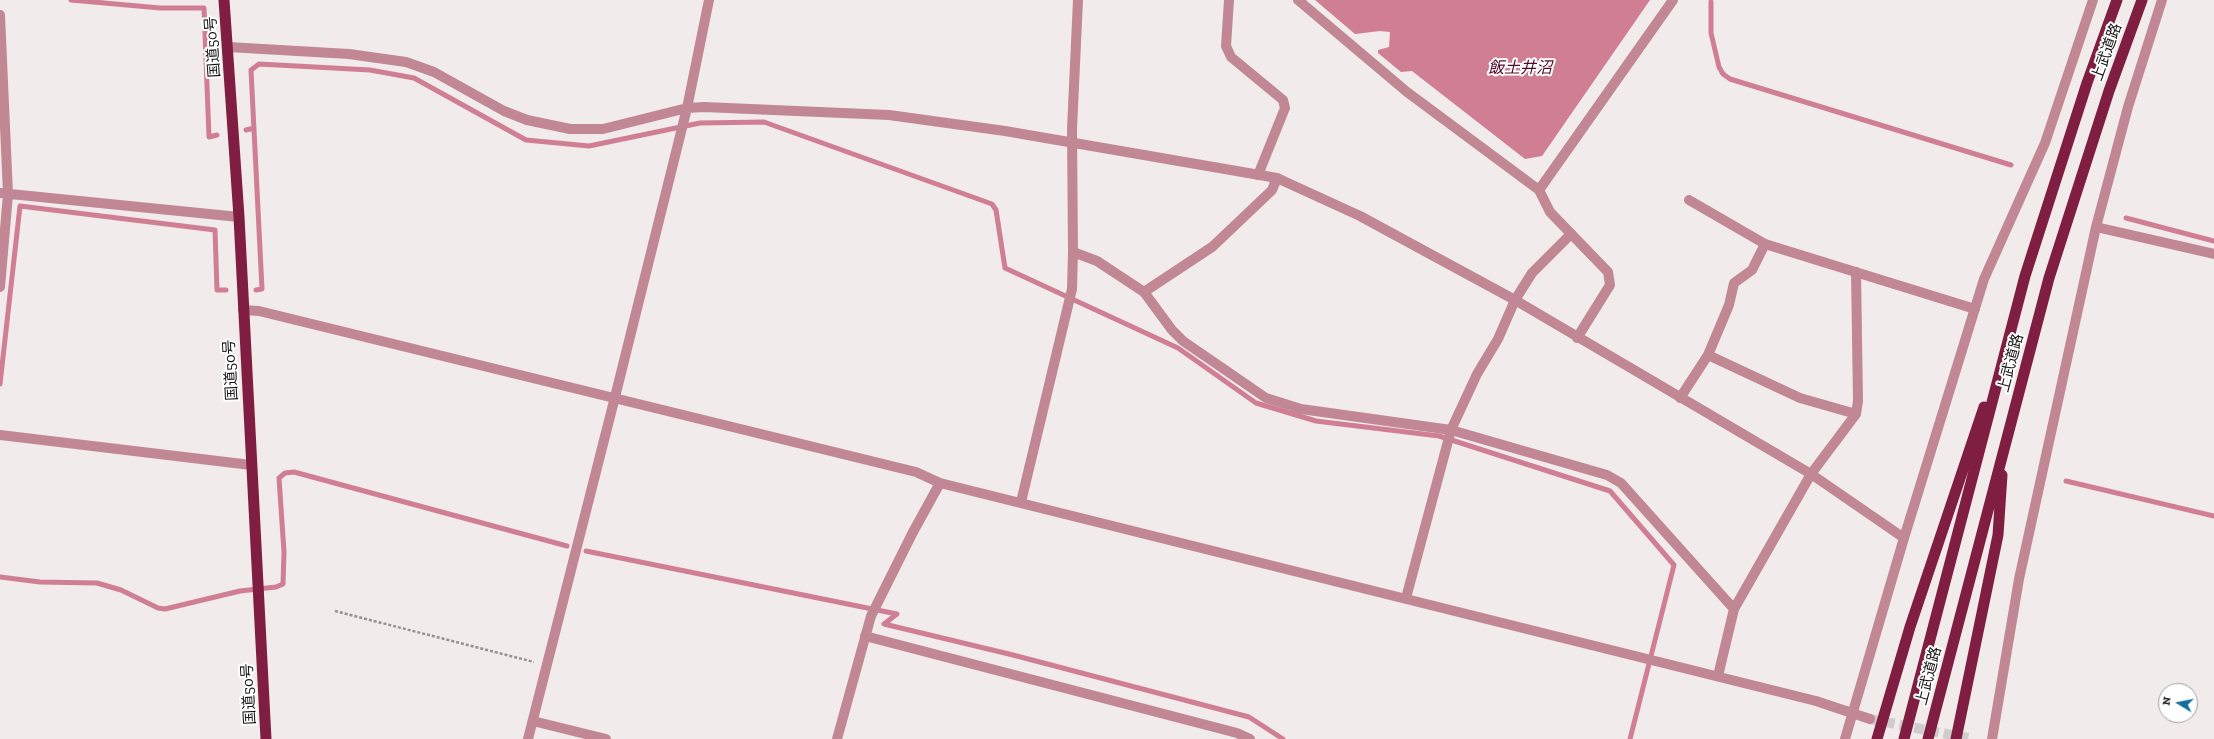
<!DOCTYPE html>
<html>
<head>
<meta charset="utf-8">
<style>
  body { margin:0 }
  #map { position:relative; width:2214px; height:739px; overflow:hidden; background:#f1ebec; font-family:"Zilla Slab",serif }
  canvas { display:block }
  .north { position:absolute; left:2158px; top:683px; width:40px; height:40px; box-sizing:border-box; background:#fff; border:1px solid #a2a1a1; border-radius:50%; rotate:280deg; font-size:11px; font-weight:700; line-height:16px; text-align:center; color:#161414 }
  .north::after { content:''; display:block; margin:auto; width:14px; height:18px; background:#136d9d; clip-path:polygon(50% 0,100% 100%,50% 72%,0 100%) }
</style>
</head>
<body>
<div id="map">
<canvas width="2214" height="739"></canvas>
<div class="north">N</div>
</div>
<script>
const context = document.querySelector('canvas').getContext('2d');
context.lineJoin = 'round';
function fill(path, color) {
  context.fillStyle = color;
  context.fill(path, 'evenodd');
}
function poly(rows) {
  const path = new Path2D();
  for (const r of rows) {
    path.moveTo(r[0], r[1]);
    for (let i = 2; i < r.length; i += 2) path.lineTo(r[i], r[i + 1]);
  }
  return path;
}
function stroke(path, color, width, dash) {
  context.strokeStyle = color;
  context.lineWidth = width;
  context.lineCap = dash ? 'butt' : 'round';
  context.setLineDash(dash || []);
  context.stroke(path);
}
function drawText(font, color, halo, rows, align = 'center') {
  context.font = font + ' "Zilla Slab","Noto Sans JP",serif';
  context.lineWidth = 4;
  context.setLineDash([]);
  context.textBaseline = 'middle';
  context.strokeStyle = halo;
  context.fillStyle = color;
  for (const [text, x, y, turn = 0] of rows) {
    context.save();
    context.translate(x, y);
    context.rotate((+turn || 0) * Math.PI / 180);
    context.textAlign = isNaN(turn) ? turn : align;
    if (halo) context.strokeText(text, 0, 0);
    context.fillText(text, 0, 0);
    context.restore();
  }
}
fill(poly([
  [1315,0,1650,0,1542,156,1525,159,1412,71,1401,72,1378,53,1378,50,1389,47,1390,32,1380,31,1355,34]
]), '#d07e93');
stroke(poly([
  [71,0,160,8,204,8,209,137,217,135],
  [1711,2,1711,33,1719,67,1723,74,1730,79,2011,165],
  [246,130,254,128],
  [2126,218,2214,241],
  [256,290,262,289,251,70,259,64,370,70,414,78,526,140,589,146,700,123,764,122,992,204,996,210,1005,268,1178,348,1256,403,1316,421,1439,436,1610,491,1674,565,1630,739],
  [0,384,20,206,215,230,217,290,226,290],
  [2066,481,2214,516],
  [586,551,897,614,884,624,1013,655,1249,717,1283,739],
  [0,577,40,582,97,583,121,590,158,608,165,609,240,591,276,587,283,584,284,552,279,478,285,473,294,472,567,546]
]), '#d07e93', 5);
stroke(poly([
  [1870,719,1973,739]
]), '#d0cbcc', 10, [10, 5]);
stroke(poly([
  [335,611,534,662]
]), '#969293', 2.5, [3, 2]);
stroke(poly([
  [1229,0,1226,46,1231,57,1283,100,1285,108,1258,175],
  [1073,252,1097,261,1144,292,1172,330,1183,341,1266,398,1301,409,1451,430,1477,374,1498,339,1515,300,1532,273,1571,234],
  [1144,292,1212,247,1272,190,1277,178],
  [1708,355,1800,398,1856,414],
  [1680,398,1708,355,1729,305,1734,283,1752,270,1765,244],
  [1811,474,1856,414,1858,401,1856,272],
  [865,636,1237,733,1250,739],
  [533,721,606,739],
  [528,739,615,397]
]), '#c18795', 10);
stroke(poly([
  [1298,0,1407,92,1539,190,1550,212,1608,272,1610,285,1577,338],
  [0,15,8,194,0,287],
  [228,47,349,54,406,62,434,72,504,111,527,120,570,129,603,129,687,108,704,107,889,115,1005,131,1277,178,1360,216,1515,300,1811,474,1904,538],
  [1539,190,1673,0],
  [0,193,239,217],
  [1689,200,1765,244,1975,309],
  [2096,227,2214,254],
  [243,310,259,311,916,472,940,483,1816,701,1870,719],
  [615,397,687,108,709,0],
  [0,435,251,465],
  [1021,502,1072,289,1073,252,1072,129,1078,0],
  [1406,598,1451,430,1607,475,1621,483,1734,609],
  [1718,676,1734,609,1811,474],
  [837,739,871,616,913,532,940,483],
  [1845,739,1904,538,1984,279,2045,143,2093,0],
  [1992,739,2019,579,2096,227,2128,107,2162,0]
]), '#c18795', 10);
stroke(poly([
  [224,0,239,217,266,739],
  [1877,739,1910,627,1984,407],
  [1904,739,2025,276,2087,83,2117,0],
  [1928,739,2049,278,2109,91,2142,0],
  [1956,739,1998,535,2002,475]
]), '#801e42', 11);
drawText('15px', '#161414', '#fff', [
  ["国道50号",213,47,-94],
  ["上武道路",2107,52,-70],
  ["上武道路",2011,363,-75],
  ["国道50号",231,370,-93],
  ["上武道路",1929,676,-75],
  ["国道50号",249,694,-93]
]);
drawText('italic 16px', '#550a28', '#fff', [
  ["飯土井沼",1520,68]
]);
</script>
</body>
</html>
